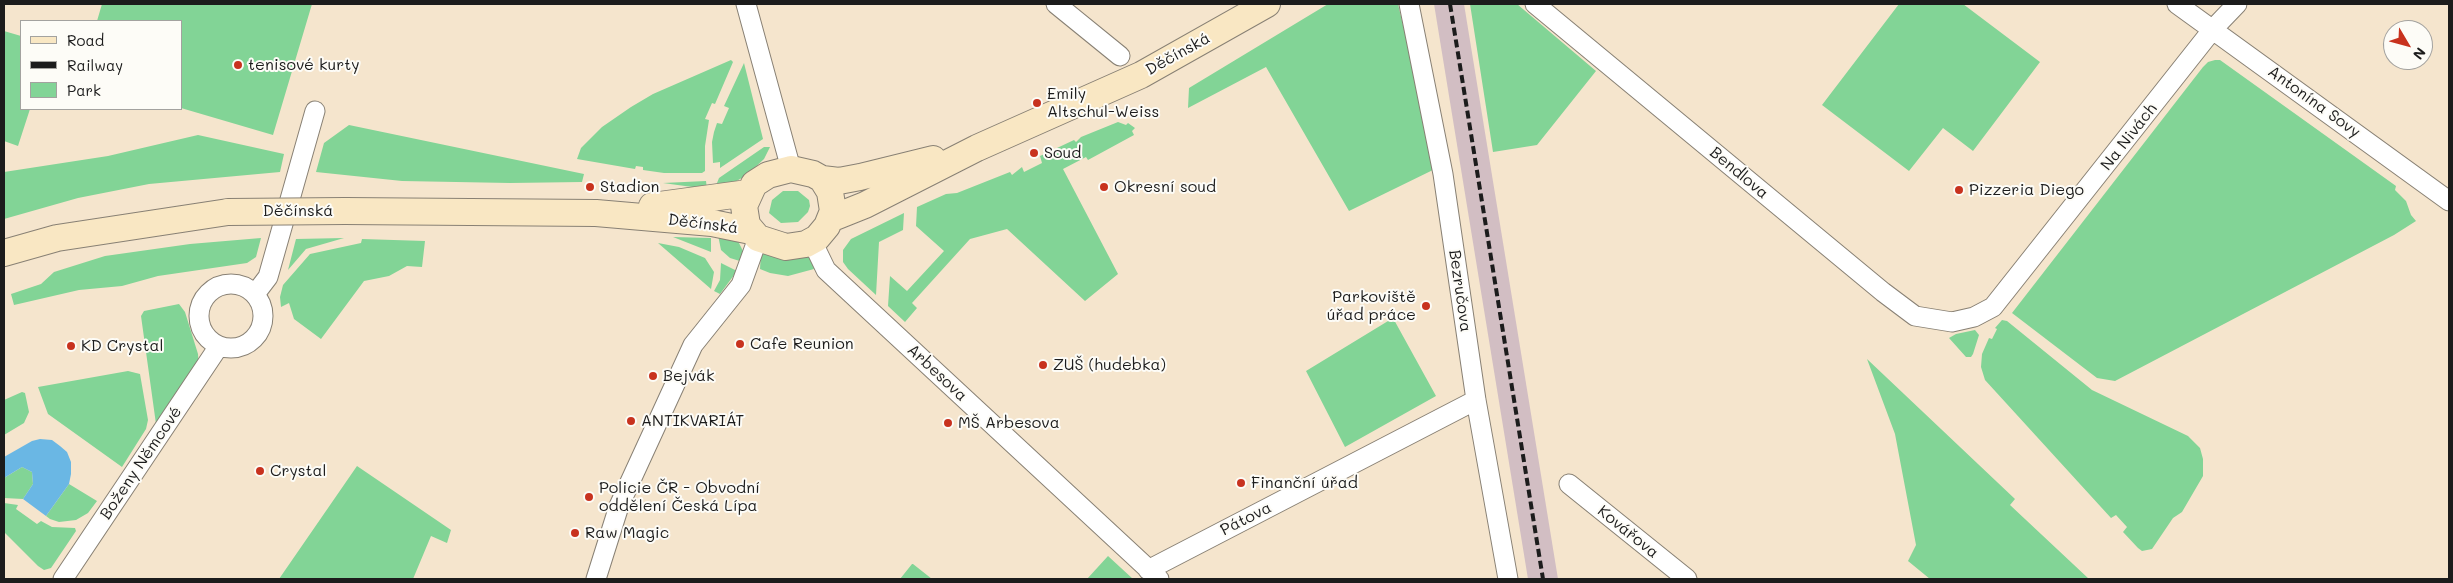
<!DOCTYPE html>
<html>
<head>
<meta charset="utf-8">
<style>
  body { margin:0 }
  #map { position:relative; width:2453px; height:583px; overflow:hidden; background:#f5e5cd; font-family:Mali,sans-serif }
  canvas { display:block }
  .frame { position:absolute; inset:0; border:5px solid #1c1c1c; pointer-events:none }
  .legend { position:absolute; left:20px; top:20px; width:162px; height:90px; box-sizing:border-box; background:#fdfcf7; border:1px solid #a3a29f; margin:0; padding:6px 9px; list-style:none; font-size:15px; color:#1c1c1c }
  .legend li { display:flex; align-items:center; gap:10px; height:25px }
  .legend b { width:25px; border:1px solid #a3a29f }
  .north { position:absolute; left:2383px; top:20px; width:50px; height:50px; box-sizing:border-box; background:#fdfcf7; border:1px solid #a3a29f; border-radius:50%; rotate:127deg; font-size:14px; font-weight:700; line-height:20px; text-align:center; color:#1c1c1c }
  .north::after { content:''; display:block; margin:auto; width:18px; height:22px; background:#c8321e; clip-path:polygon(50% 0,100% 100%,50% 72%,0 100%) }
</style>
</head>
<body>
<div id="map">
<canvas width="2453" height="583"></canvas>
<div class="frame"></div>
<ul class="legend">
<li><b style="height:6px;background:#f9e7c3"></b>Road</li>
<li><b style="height:6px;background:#1c1c1c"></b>Railway</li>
<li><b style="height:14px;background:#82d496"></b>Park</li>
</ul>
<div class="north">N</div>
</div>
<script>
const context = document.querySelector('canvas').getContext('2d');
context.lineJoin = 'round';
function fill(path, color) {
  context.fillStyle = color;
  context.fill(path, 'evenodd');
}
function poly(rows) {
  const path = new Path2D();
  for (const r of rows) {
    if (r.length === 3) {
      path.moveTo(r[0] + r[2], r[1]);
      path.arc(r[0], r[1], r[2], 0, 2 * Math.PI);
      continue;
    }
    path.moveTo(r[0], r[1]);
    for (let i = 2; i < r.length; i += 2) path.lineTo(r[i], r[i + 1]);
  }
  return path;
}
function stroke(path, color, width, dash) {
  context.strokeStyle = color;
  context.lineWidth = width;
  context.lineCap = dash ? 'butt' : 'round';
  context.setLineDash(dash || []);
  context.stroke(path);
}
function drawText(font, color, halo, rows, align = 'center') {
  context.font = font + ' Mali,sans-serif';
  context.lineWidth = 4;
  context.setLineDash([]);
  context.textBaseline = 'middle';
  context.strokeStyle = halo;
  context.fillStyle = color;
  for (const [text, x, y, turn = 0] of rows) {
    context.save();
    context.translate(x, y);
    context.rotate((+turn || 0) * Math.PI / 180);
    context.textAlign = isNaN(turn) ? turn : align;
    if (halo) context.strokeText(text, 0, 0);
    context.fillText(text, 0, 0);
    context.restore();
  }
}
fill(poly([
  [1434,4,1464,4,1558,579,1528,579]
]), '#d2bec3');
fill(poly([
  [102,4,312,4,273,135,181,108,181,21,97,21],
  [1328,4,1398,4,1437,168,1349,211,1266,67,1188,108,1189,88],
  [1470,4,1517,4,1596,71,1537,145,1493,152],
  [1899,4,1963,4,2040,62,1973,151,1943,128,1909,171,1822,105],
  [4,31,21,36,21,109,30,109,18,146,4,141],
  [731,60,733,62,715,104,712,103,705,119,709,120,705,146,705,171,702,173,664,173,643,170,643,167,636,166,635,169,577,159,581,148,602,127,631,107,653,94],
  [2215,60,2220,60,2396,186,2395,190,2406,201,2411,215,2416,221,2394,235,2115,381,2097,378,2012,313,2203,67,2208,62],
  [744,63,763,139,720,168,720,162,713,163,712,142,714,132,717,123,722,124,729,108,724,106],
  [1118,122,1126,125,1128,123,1135,128,1132,131,1134,135,1088,160,1086,157,1063,169,1118,274,1085,301,1007,229,970,239,912,303,917,308,905,322,888,306,890,276,907,291,944,251,916,226,917,207,946,194,957,193,1010,172,1012,175,1022,167,1024,172,1042,163,1040,156,1049,152,1050,154,1058,150,1057,148,1074,140,1076,142,1081,137],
  [349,125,584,174,582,182,510,183,402,181,316,172,324,143],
  [198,135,284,154,280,172,149,184,78,198,4,219,4,172,108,156],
  [764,147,770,147,764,159,747,175,733,183,715,188,719,178],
  [706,181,707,189,663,183],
  [783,191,798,191,809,200,810,206,808,212,798,222,781,223,769,213,772,200],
  [904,213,903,230,879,242,876,295,848,269,843,262,843,250,851,239],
  [718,235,737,239,743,251,743,262,730,258,721,250],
  [673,237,711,238,711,252],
  [261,238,256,257,247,263,158,276,122,286,79,290,14,305,11,294,41,284,54,272,105,256,190,244],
  [344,238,306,249,288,270,296,239],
  [362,239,425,241,422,267,407,266,389,276,364,281,321,339,294,319,289,303,281,307,280,297,283,285,310,254,361,243],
  [658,243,679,247,705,258,714,272,711,289],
  [761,252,810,252,814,269,788,276,770,273,760,269],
  [721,263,737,271,720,294,714,291,720,280],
  [179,304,185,312,198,354,199,372,156,424,141,316,144,311],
  [1393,318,1436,396,1345,447,1306,371],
  [2002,320,2007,321,2092,390,2188,436,2200,448,2203,459,2203,476,2182,512,2173,518,2152,549,2142,551,2138,548,2123,532,2127,527,2116,515,2111,518,1985,380,1981,367,1982,354,1989,338,1992,339,1997,329,1995,328],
  [1975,330,1979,335,1973,354,1971,357,1966,357,1949,338,1956,334],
  [1867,359,2015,499,2010,505,2089,579,1930,579,1908,561,1916,545,1895,434],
  [128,371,140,374,148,420,146,429,122,467,48,414,38,387],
  [22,392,25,393,29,412,24,423,4,435,4,400],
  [357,466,451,530,447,543,431,536,413,579,279,579],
  [22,467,32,472,33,484,23,499,4,498,4,478],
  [69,484,97,501,88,513,76,520,59,522,50,519,46,516],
  [4,503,18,505,16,509,37,524,41,521,52,527,75,528,76,531,51,568,44,570,38,566,4,532],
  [1108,556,1133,579,1087,579],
  [912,564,913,564,932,579,900,579]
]), '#82d496');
fill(poly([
  [40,439,52,440,60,446,67,452,71,462,71,474,69,484,46,516,23,499,33,484,32,472,22,467,4,478,4,457,32,441]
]), '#6ab7e4');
const minor = poly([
  [746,4,791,169],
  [1056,4,1120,56],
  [1409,4,1443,174,1476,400,1508,579],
  [1535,4,1883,292,1915,316,1952,322,1974,317,1993,307,2213,29,2237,4],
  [2177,4,2449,201],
  [812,241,826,270,1159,579],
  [231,316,32],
  [255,294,268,277,315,111],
  [1569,484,1687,579],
  [1148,570,1476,400],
  [63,579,219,346],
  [596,579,619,506,693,345,741,285,758,238]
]);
const secondary = poly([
  [791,169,813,174,822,179,830,192,833,211,827,226,817,238,806,244,786,247,758,238,747,225,744,206,754,184,768,175,791,169],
  [822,179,839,181,860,177,933,159],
  [652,206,748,193],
  [345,211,596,213,712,223,751,231],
  [830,219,865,205,977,148,1141,75,1267,4],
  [4,253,57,238,228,212]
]);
stroke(minor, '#888074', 21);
stroke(secondary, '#888074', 28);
stroke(minor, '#fff', 19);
stroke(secondary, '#f9e7c3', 26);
stroke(poly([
  [1450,4,1543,579]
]), '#1c1c1c', 4, [8, 4]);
const secondaryBridge = poly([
  [228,212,345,211]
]);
stroke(secondaryBridge, '#888074', 28, []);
stroke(secondaryBridge, '#f9e7c3', 26);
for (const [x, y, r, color] of [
  [238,65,5,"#c8321e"],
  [1037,103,5,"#c8321e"],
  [1034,153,5,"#c8321e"],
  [590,187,5,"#c8321e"],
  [1104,187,5,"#c8321e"],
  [1959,190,5,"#c8321e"],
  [1426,306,5,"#c8321e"],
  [740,344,5,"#c8321e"],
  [71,346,5,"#c8321e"],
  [1043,365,5,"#c8321e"],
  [653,376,5,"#c8321e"],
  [631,421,5,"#c8321e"],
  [948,423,5,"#c8321e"],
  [260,471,5,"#c8321e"],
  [1241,483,5,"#c8321e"],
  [589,497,5,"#c8321e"],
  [575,533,5,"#c8321e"]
]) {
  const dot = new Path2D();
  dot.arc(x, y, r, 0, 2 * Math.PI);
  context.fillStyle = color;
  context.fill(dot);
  stroke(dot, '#fdfcf7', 2);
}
drawText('16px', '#1c1c1c', '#fdfcf7', [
  ["Děčínská",1178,54,-29],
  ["Antonína Sovy",2314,102,36],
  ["Na Nivách",2129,137,-52],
  ["Bendlova",1739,173,40],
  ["Děčínská",298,211],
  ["Děčínská",703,224,7],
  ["Bezručova",1460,291,82],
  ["Arbesova",937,373,43],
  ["Boženy Němcové",141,463,-56],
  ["Pátova",1246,519,-27],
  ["Kovářova",1628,532,39]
]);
drawText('16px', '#1c1c1c', '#fdfcf7', [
  ["tenisové kurty",248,65],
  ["Emily",1047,94],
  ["Altschul-Weiss",1047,112],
  ["Soud",1044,153],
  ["Stadion",600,187],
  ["Okresní soud",1114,187],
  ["Pizzeria Diego",1969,190],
  ["Parkoviště",1416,297,"right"],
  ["úřad práce",1416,315,"right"],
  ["Cafe Reunion",750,344],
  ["KD Crystal",81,346],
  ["ZUŠ (hudebka)",1053,365],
  ["Bejvák",663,376],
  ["ANTIKVARIÁT",641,421],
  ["MŠ Arbesova",958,423],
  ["Crystal",270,471],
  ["Finanční úřad",1251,483],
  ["Policie ČR - Obvodní",599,488],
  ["oddělení Česká Lípa",599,506],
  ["Raw Magic",585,533]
], 'left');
</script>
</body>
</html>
